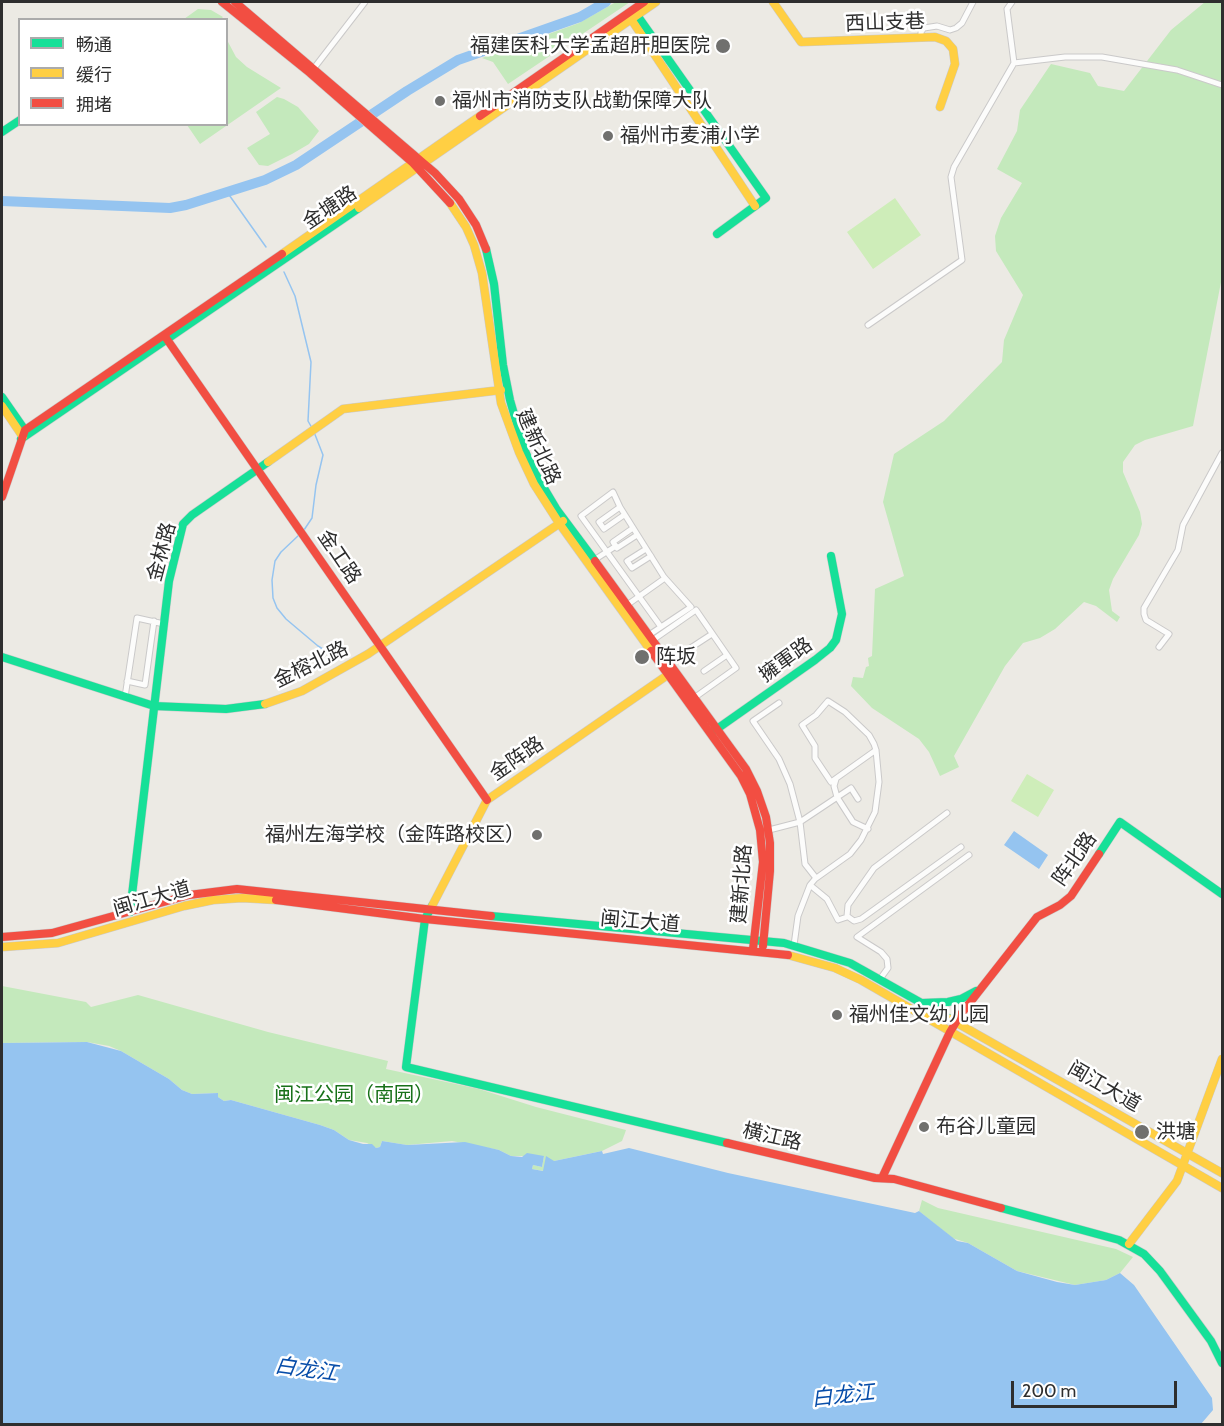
<!DOCTYPE html>
<html>
<head>
<meta charset="utf-8">
<style>
  body { margin:0 }
  #map { position:relative; width:1224px; height:1426px; overflow:hidden; background:#eceae4; font-family:Cabin,"Noto Sans SC",sans-serif }
  canvas { display:block }
  .frame { position:absolute; inset:0; border:3px solid #2e2e2e; pointer-events:none }
  .legend { position:absolute; left:18px; top:18px; width:210px; height:108px; box-sizing:border-box; background:#fff; border:2px solid #ababab; margin:0; padding:8px 10px; list-style:none; font-size:18px; color:#2e2e2e }
  .legend li { display:flex; align-items:center; gap:12px; height:30px }
  .legend b { width:30px; border:2px solid #ababab }
  .scale { position:absolute; left:1011px; top:1381px; width:166px; height:27px; box-sizing:border-box; border:3px solid #2e2e2e; border-top:0; padding-left:8px; font-size:18px; line-height:21px; white-space:nowrap; color:#2e2e2e; -webkit-text-stroke:4px #fff; paint-order:stroke }
</style>
</head>
<body>
<div id="map">
<canvas width="1224" height="1426"></canvas>
<div class="frame"></div>
<ul class="legend">
<li><b style="height:8px;background:#16e098"></b>畅通</li>
<li><b style="height:8px;background:#ffcf43"></b>缓行</li>
<li><b style="height:8px;background:#f24e42"></b>拥堵</li>
</ul>
<div class="scale">200 m</div>
</div>
<script>
const context = document.querySelector('canvas').getContext('2d');
context.lineJoin = 'round';
function fill(path, color) {
  context.fillStyle = color;
  context.fill(path, 'evenodd');
}
function poly(rows) {
  const path = new Path2D();
  for (const r of rows) {
    path.moveTo(r[0], r[1]);
    for (let i = 2; i < r.length; i += 2) path.lineTo(r[i], r[i + 1]);
  }
  return path;
}
function stroke(path, color, width, dash) {
  context.strokeStyle = color;
  context.lineWidth = width;
  context.lineCap = dash ? 'butt' : 'round';
  context.setLineDash(dash || []);
  context.stroke(path);
}
function drawText(font, color, halo, rows, align = 'center') {
  context.font = font + ' Cabin,"Noto Sans SC",sans-serif';
  context.lineWidth = 5;
  context.setLineDash([]);
  context.textBaseline = 'middle';
  context.strokeStyle = halo;
  context.fillStyle = color;
  for (const [text, x, y, turn = 0] of rows) {
    context.save();
    context.translate(x, y);
    context.rotate((+turn || 0) * Math.PI / 180);
    context.textAlign = isNaN(turn) ? turn : align;
    if (halo) context.strokeText(text, 0, 0);
    context.fillText(text, 0, 0);
    context.restore();
  }
}
fill(poly([
  [616,2,630,2,508,84,493,62,482,58,579,23],
  [1205,2,1222,2,1222,277,1193,426,1145,440,1135,445,1123,462,1123,472,1140,512,1142,524,1139,535,1113,579,1109,590,1112,611,1120,617,1117,622,1096,606,1084,602,1055,629,1040,638,1023,643,1005,666,954,756,959,767,940,776,929,752,919,739,872,708,851,686,853,677,863,678,866,667,869,666,868,658,872,656,875,589,904,576,883,502,894,454,944,421,1002,362,1004,340,1023,295,996,251,995,236,1001,218,1022,183,997,169,1017,131,1020,110,1051,64,1090,73,1098,86,1124,91,1171,30],
  [198,9,211,10,223,17,221,19,184,19],
  [227,40,236,57,247,67,281,88,200,144,187,125,226,124],
  [277,97,284,99,298,107,319,131,309,144,292,154,268,166,259,165,247,148,270,134,256,112],
  [2,986,86,1002,91,1007,138,995,268,1032,388,1061,386,1069,479,1089,536,1107,626,1130,625,1133,622,1141,602,1151,554,1161,544,1171,532,1169,533,1165,542,1167,544,1156,511,1156,499,1150,452,1141,407,1145,382,1141,380,1147,376,1148,367,1143,349,1140,334,1130,320,1125,231,1100,224,1101,218,1097,217,1093,192,1094,182,1090,169,1079,121,1051,109,1046,87,1042,2,1043],
  [922,1200,938,1208,1116,1249,1133,1257,1120,1273,1106,1280,1075,1285,1017,1271,968,1243,952,1238,919,1211]
]), '#c4e9bc');
fill(poly([
  [895,198,921,235,873,269,847,232],
  [1027,774,1054,790,1038,817,1011,801]
]), '#ceedb9');
fill(poly([
  [1014,831,1048,855,1039,869,1004,845],
  [87,1042,121,1051,169,1079,182,1090,192,1094,218,1093,218,1097,224,1101,231,1100,320,1125,334,1130,349,1140,363,1144,372,1144,376,1148,380,1147,382,1141,407,1145,465,1142,499,1150,511,1156,522,1157,527,1153,544,1156,542,1167,533,1165,532,1169,543,1171,546,1156,554,1161,602,1151,603,1154,629,1148,728,1173,915,1213,919,1211,957,1241,968,1243,1017,1271,1057,1282,1075,1285,1106,1280,1120,1273,1134,1285,1212,1398,1213,1410,1201,1424,2,1424,2,1043]
]), '#95c4f0');
stroke(poly([
  [227,192,266,247],
  [284,272,295,296,311,362,308,421,312,428],
  [304,530,312,518,316,485,323,455,314,432],
  [299,535,281,552,275,561,272,580,273,598,277,608,286,619,318,646,334,656]
]), '#95c4f0', 1.5);
stroke(poly([
  [2,201,170,208,186,205,265,180,296,165,407,91,458,60,580,17,606,2]
]), '#95c4f0', 10);
const street = poly([
  [921,37,921,32,924,28,937,26,950,30,956,28,962,23,973,2],
  [1014,63,1065,57,1102,57,1177,70,1222,85],
  [311,72,365,2],
  [868,325,962,260,951,177,954,167,1014,63,1007,9,1012,2],
  [620,507,599,522,604,529,624,515],
  [633,528,613,542,617,548,637,535],
  [646,549,627,561,632,568,651,556],
  [594,560,616,546],
  [627,605,665,578],
  [649,635,691,607,664,577,620,507,613,492,581,516,661,627],
  [653,640,696,610,736,668,694,698],
  [1159,647,1169,634,1146,620,1144,614,1144,608,1178,550,1183,525,1222,453],
  [689,649,712,634],
  [704,671,727,655],
  [127,681,145,685,154,621],
  [125,697,137,618,164,624],
  [779,703,753,721,779,759,790,784,800,822,805,864,816,878],
  [836,779,834,786,837,797,853,822,868,829],
  [947,813,874,868,848,905,847,916,854,921,861,919,961,847],
  [769,830,800,822,851,788,858,799],
  [810,885,827,899,838,920,847,917],
  [794,945,798,916,810,885,815,879,850,854,861,840,875,812,879,782,876,750,874,744,869,735,845,712,828,701,816,715,802,725,815,746,815,758,831,782,876,750],
  [880,979,888,968,887,959,881,952,857,937,969,855]
]);
const fast = poly([
  [637,15,766,198,717,234],
  [2,132,20,120],
  [486,249,494,284,503,365,510,400,524,449,535,473,557,510,595,561],
  [2,397,27,433],
  [21,439,359,208],
  [2,657,154,706,226,709,265,704],
  [714,731,815,660,830,648,836,640,842,614,831,556],
  [1099,854,1120,822,1222,894],
  [432,906,425,919,406,1067,727,1143],
  [130,912,169,581,183,524,192,515,268,462],
  [491,916,784,943,850,963,950,1019],
  [922,1003,948,1002,961,999,976,991],
  [1001,1208,1119,1240,1144,1254,1160,1271,1211,1341,1222,1363]
]);
const slow = poly([
  [773,2,801,42,935,37,946,41,953,49,955,64,940,107],
  [631,19,755,206],
  [450,203,466,227,474,245,482,273,501,403,519,452,534,484,559,523,651,651],
  [359,208,656,2],
  [282,254,480,116],
  [2,406,23,437],
  [268,462,343,409,501,390],
  [265,704,302,691,368,654,563,521],
  [432,906,487,800,669,674],
  [2,947,58,943,184,906,213,900,242,898,276,900],
  [788,955,835,968,861,980,1222,1188],
  [950,1019,1222,1173],
  [1129,1244,1177,1181,1222,1059]
]);
const jam = poly([
  [222,2,310,73,413,163,450,203],
  [235,2,435,173,459,199,476,225,486,249],
  [480,116,644,2],
  [164,335,487,800],
  [2,497,25,430,282,254],
  [595,561,746,769,757,791,766,817,770,843,770,871,763,946],
  [651,651,741,776,750,794,760,830,763,862,753,949],
  [276,900,425,919,788,955],
  [2,937,52,933,189,895,237,889,491,916],
  [727,1143,875,1178,894,1179,1001,1208],
  [882,1178,950,1032,961,1014,1037,917,1060,905,1071,896,1099,854]
]);
stroke(street, '#cac9c9', 7);
stroke(fast, '#cac9c9', 9);
stroke(slow, '#cac9c9', 9);
stroke(jam, '#cac9c9', 9);
stroke(street, '#fcfcfb', 5);
stroke(fast, '#16e098', 8);
stroke(slow, '#ffcf43', 8);
stroke(jam, '#f24e42', 8);
for (const [x, y, r, color] of [
  [723,46,8,"#70706e"],
  [440,101,6,"#70706e"],
  [608,136,6,"#70706e"],
  [642,657,8,"#70706e"],
  [537,835,6,"#70706e"],
  [837,1015,6,"#70706e"],
  [924,1127,6,"#70706e"],
  [1142,1132,8,"#70706e"]
]) {
  const dot = new Path2D();
  dot.arc(x, y, r, 0, 2 * Math.PI);
  context.fillStyle = color;
  context.fill(dot);
  stroke(dot, '#fff', 2);
}
drawText('20px', '#2e2e2e', '#fff', [
  ["西山支巷",885,23,-2],
  ["金塘路",330,208,-34],
  ["建新北路",538,447,66],
  ["金林路",162,552,-75],
  ["金工路",339,557,56],
  ["擁軍路",786,660,-36],
  ["金榕北路",311,665,-26],
  ["金阵路",517,759,-35],
  ["阵北路",1075,859,-55],
  ["建新北路",742,884,-86],
  ["闽江大道",152,899,-16],
  ["闽江大道",640,922,5],
  ["闽江大道",1104,1087,30],
  ["横江路",772,1137,13]
]);
drawText('20px', '#2e2e2e', '#fff', [
  ["福建医科大学孟超肝胆医院",710,46,"right"],
  ["福州市消防支队战勤保障大队",452,101],
  ["福州市麦浦小学",620,136],
  ["阵坂",656,657],
  ["福州左海学校（金阵路校区）",525,835,"right"],
  ["福州佳文幼儿园",849,1015],
  ["布谷儿童园",936,1127],
  ["洪塘",1156,1132]
], 'left');
drawText('20px', '#187119', '#fff', [
  ["闽江公园（南园）",354,1095]
]);
drawText('italic 21px', '#074da9', '#fff', [
  ["白龙江",306,1370,8],
  ["白龙江",843,1396,-6]
]);
</script>
</body>
</html>
